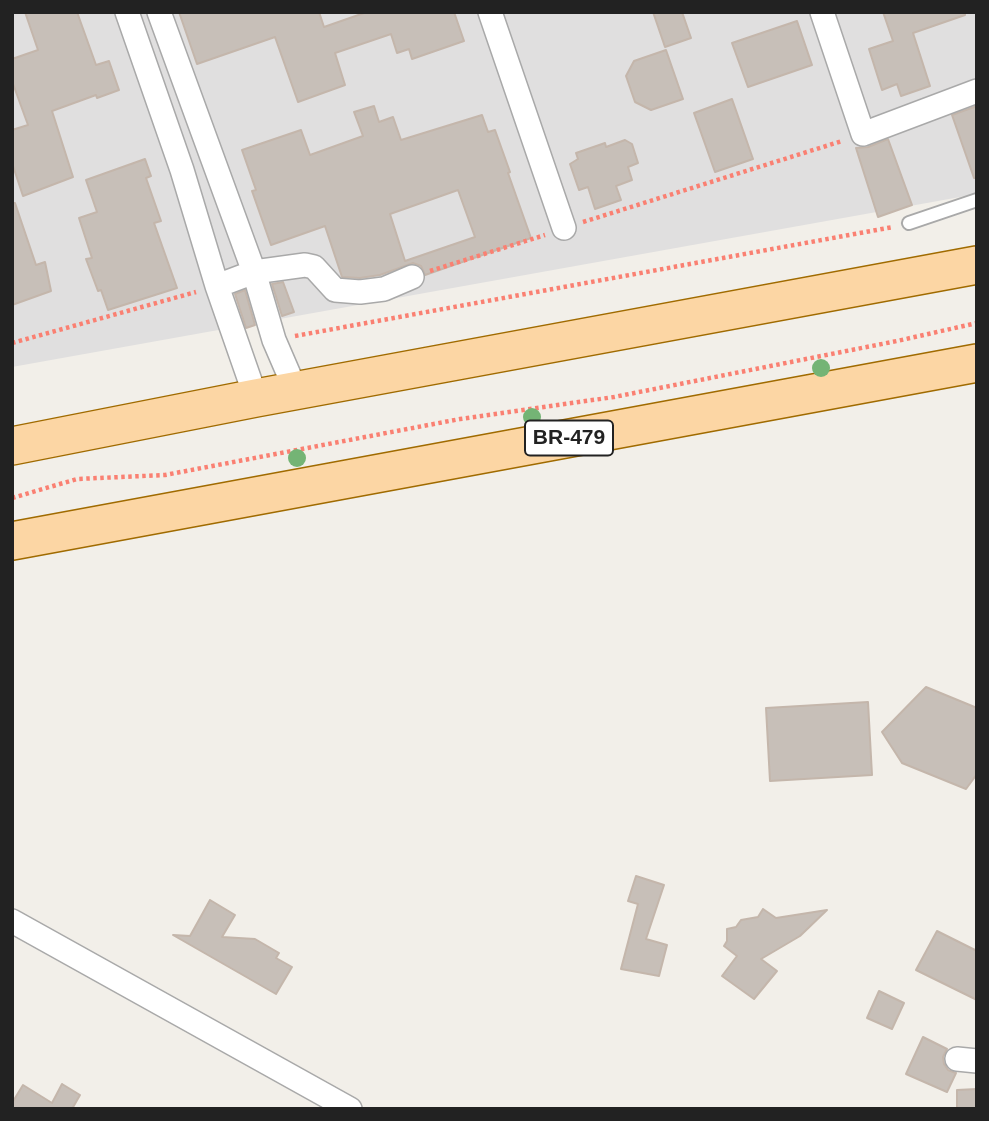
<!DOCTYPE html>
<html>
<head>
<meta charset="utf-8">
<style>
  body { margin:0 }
  #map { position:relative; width:989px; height:1121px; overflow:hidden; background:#f2efe9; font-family:Helvetica,sans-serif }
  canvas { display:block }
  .frame { position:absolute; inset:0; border:14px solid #222; pointer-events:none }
</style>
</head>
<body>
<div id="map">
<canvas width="989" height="1121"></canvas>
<div class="frame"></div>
</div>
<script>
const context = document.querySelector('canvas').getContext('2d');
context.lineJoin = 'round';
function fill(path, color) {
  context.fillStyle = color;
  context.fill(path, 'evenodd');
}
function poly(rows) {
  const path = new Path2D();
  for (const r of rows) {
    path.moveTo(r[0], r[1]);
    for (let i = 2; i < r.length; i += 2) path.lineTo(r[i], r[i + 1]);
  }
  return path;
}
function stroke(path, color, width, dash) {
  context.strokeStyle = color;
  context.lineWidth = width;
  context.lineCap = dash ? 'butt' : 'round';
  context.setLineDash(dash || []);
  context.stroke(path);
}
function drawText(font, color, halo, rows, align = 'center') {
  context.font = font + ' Helvetica,sans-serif';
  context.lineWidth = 7;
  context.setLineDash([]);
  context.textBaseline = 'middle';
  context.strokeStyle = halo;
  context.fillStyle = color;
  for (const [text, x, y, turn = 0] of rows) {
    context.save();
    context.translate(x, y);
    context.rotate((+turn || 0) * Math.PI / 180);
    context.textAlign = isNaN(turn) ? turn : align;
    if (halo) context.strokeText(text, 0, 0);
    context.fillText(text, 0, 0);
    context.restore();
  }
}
fill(poly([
  [12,12,977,12,977,194,12,367]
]), '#e0dfdf');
const building = poly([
  [25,12,77,12,96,65,109,61,119,90,97,98,96,95,52,111,73,177,23,196,12,163,12,130,28,125,12,81,12,59,38,50,25,12],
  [179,12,319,12,324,27,367,12,454,12,464,41,412,59,409,49,397,53,391,34,335,53,345,85,298,102,275,37,197,64,179,12],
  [653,12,682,12,691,38,665,47,653,12],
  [883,12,965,12,965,15,913,33,930,86,901,96,897,84,882,90,869,49,893,41,883,12],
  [797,21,812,65,748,87,732,43,797,21],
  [666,50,683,99,651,110,635,102,626,76,634,61,666,50],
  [732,99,753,159,715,172,694,113,732,99],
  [374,106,379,122,393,117,401,140,482,115,488,132,495,130,510,172,508,173,531,238,425,275,421,266,413,263,380,275,360,278,342,277,325,226,271,245,252,191,256,190,242,150,301,130,310,155,363,136,354,112,374,106],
  [458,190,475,237,405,261,390,214,458,190],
  [977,106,977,178,974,178,952,115,977,106],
  [888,139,912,205,878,217,856,148,868,147,888,139],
  [625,140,632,144,638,163,628,167,632,180,616,186,621,200,595,209,588,187,579,190,570,164,578,159,576,153,605,143,606,147,625,140],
  [145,159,151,176,146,178,161,221,154,223,177,288,108,310,101,290,98,291,86,259,92,258,79,218,97,212,86,180,145,159],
  [12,203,15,203,36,265,45,262,51,291,12,305,12,203],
  [283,282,294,312,282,316,272,284,283,282],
  [245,290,255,325,246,328,235,294,245,290],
  [926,687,977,708,977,774,966,789,902,763,882,732,926,687],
  [868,702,872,775,770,781,766,708,868,702],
  [636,876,664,885,646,939,667,945,659,976,621,969,638,904,628,901,636,876],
  [210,900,235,915,222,937,255,939,279,953,276,958,292,967,276,994,173,935,190,936,210,900],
  [763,909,776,918,827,910,800,936,761,959,777,971,754,999,722,976,737,956,724,946,727,941,727,929,736,927,741,920,758,917,763,909],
  [937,931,977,951,977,1000,916,970,937,931],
  [879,991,904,1003,892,1029,867,1018,879,991],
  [923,1037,947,1049,943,1057,944,1064,948,1070,956,1073,947,1092,906,1074,923,1037],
  [62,1084,80,1095,72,1109,12,1109,12,1103,23,1085,52,1103,62,1084],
  [977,1089,977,1109,957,1109,957,1090,977,1089]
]);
fill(building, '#c7bfb8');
stroke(building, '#c4b6ab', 2);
const lane = poly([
  [909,223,977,200]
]);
const street = poly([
  [127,12,182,170,217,286,256,398],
  [159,12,254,272,274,340,296,391],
  [490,12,564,228],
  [822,12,863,134,977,91],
  [217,286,254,272,305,265,314,267,335,290,360,292,384,289,412,277],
  [12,921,350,1109],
  [957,1059,977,1061]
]);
const primary = poly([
  [12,446,256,398,977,265],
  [12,541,977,363]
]);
stroke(lane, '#a9a9a9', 16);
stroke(street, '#a9a9a9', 26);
stroke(primary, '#a06b00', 40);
stroke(poly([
  [583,222,842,141],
  [430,271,545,235],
  [295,336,893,227],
  [12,343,196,292],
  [12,498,77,479,165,475,460,419,614,397,897,341,977,323]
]), '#fa8072', 4.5, [3.5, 3.5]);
stroke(lane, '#fff', 12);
stroke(street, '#fff', 23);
stroke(primary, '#fcd6a4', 37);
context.fillStyle = '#74b475';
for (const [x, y] of [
  [821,368],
  [532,417],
  [297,458]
]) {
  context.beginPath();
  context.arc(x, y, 9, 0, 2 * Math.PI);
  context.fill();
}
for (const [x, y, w] of [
  [569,438,88]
]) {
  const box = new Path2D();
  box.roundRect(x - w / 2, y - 17.5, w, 35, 5);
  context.fillStyle = '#fff';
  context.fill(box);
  stroke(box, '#222', 2);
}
drawText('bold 21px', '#222', null, [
  ["BR-479",569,438]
]);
</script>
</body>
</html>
